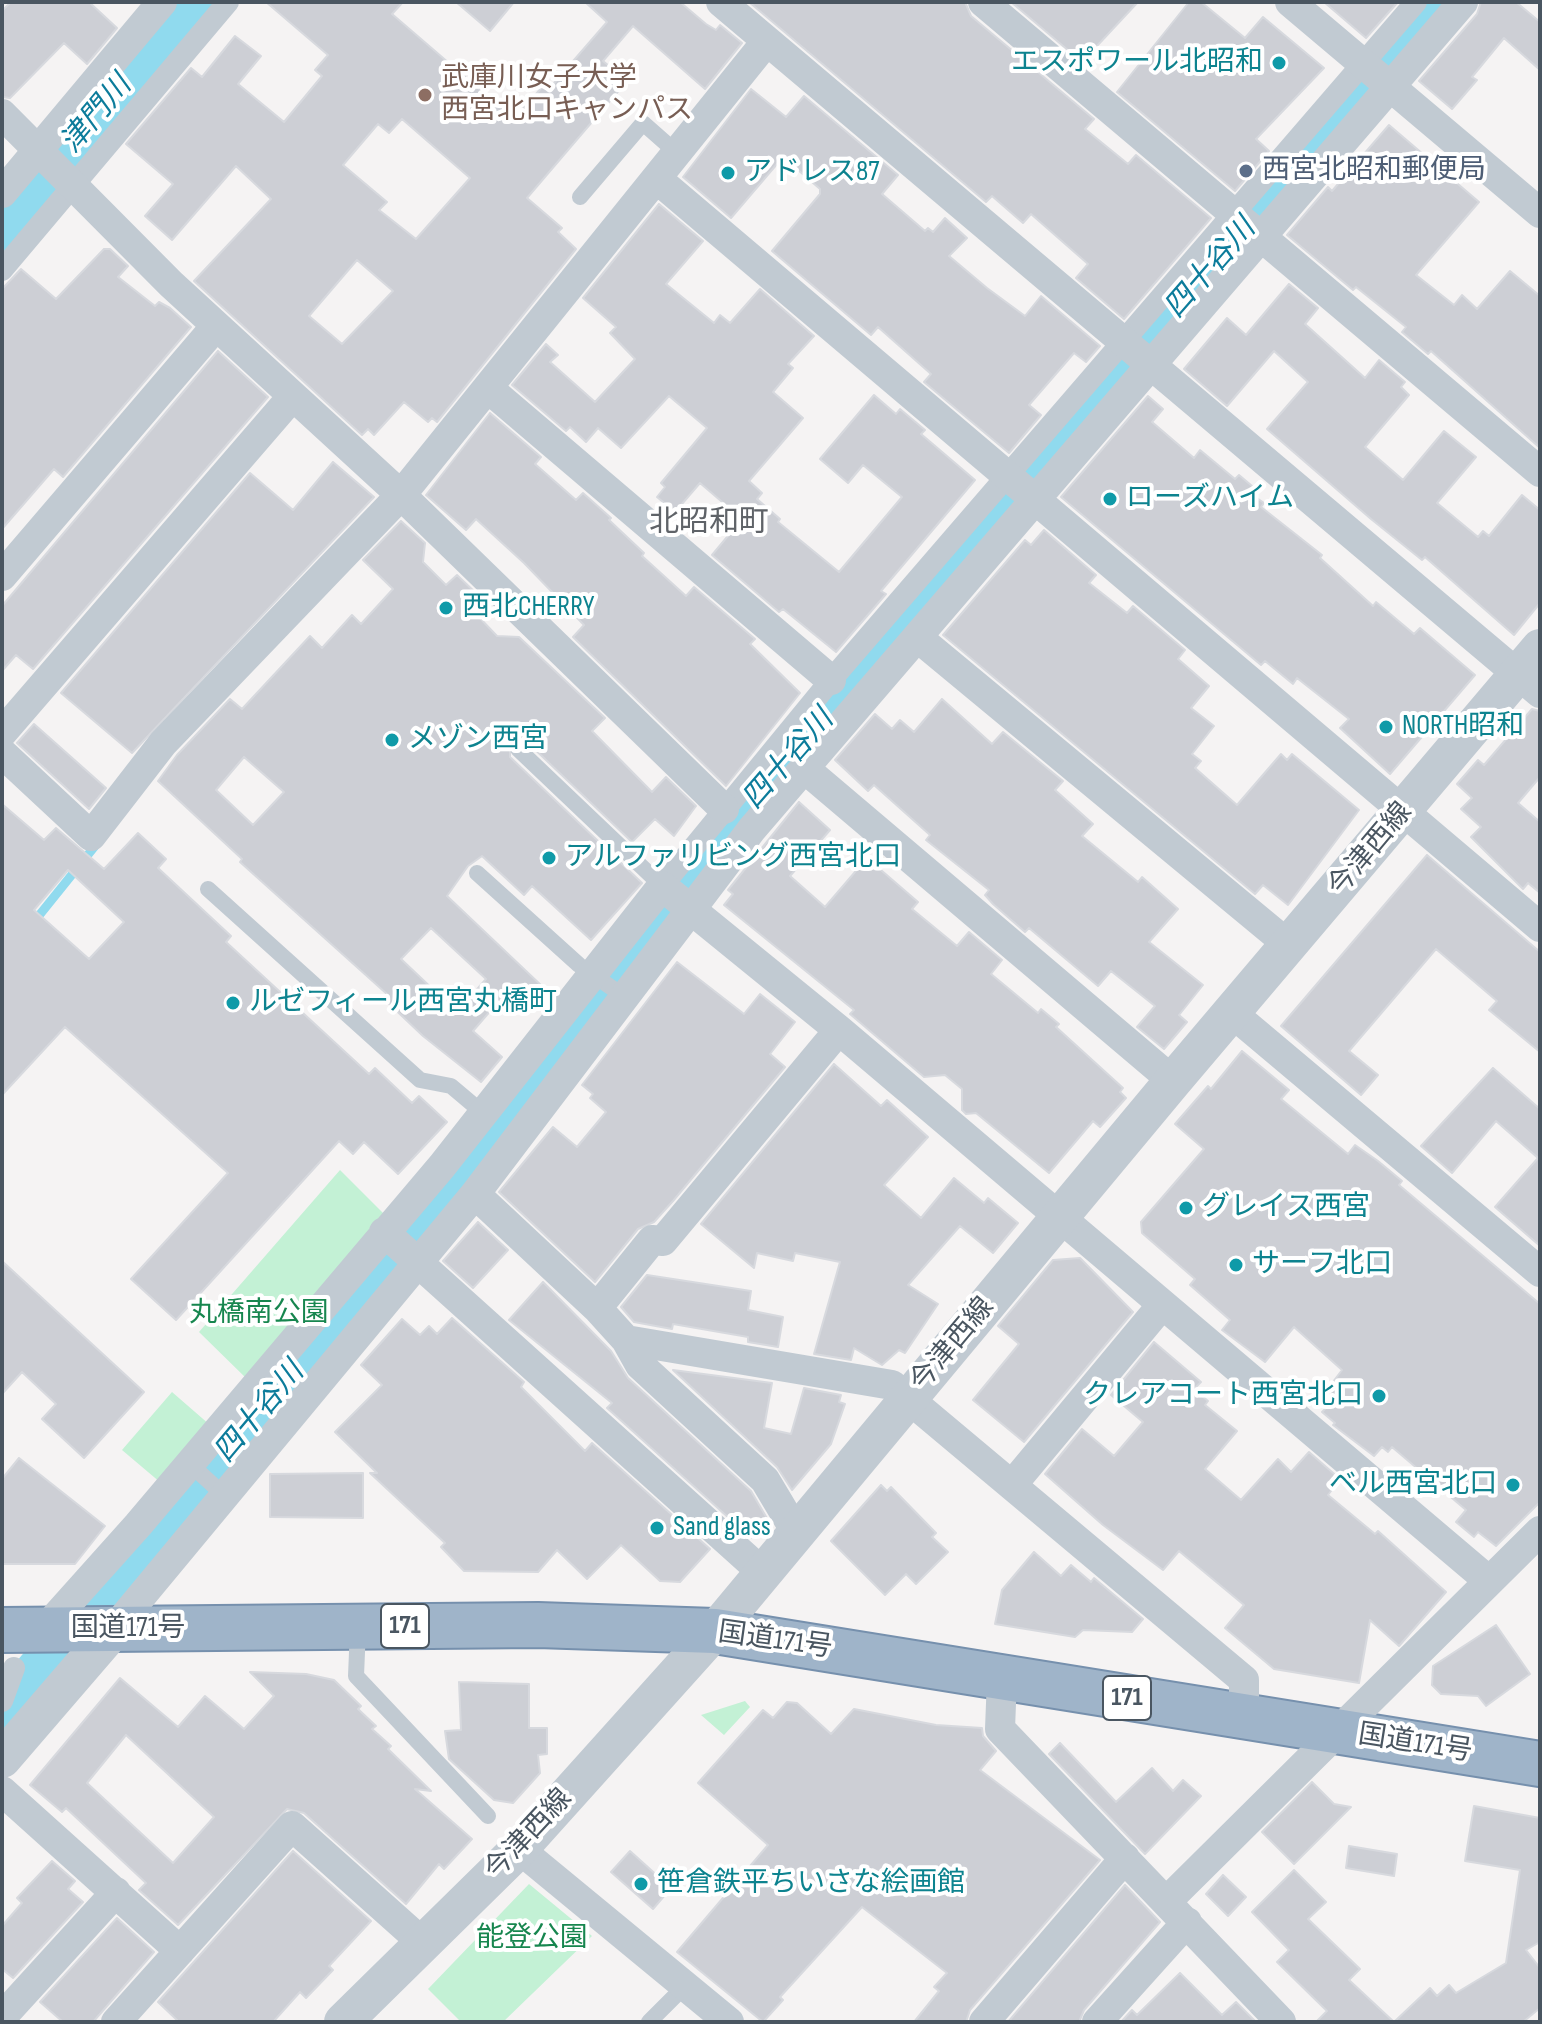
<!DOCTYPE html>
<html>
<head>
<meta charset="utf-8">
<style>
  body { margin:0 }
  #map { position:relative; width:1542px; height:2024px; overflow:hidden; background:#f5f3f3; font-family:"Sofia Sans Condensed",sans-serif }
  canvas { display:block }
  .frame { position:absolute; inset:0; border:4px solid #4a5661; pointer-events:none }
</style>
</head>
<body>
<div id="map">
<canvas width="1542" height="2024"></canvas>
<div class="frame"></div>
</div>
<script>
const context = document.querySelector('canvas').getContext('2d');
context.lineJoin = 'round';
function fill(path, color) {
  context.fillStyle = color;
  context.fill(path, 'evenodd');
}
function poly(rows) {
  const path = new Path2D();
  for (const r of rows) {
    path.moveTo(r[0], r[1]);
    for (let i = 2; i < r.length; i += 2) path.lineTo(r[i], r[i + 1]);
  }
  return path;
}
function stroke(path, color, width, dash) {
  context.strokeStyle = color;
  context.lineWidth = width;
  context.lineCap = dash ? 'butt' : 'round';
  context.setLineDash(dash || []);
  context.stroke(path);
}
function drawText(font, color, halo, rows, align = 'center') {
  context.font = font + ' "Sofia Sans Condensed","Noto Sans JP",sans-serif';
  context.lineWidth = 8;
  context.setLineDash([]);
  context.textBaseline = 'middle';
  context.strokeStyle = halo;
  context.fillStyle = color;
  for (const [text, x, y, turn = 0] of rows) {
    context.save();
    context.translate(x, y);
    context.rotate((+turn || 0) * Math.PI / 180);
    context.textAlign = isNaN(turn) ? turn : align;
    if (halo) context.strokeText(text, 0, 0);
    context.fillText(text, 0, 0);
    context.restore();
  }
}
fill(poly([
  [340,1170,384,1214,248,1380,199,1332],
  [172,1392,210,1425,161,1483,122,1450],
  [745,1701,750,1707,724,1735,701,1715],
  [529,1884,592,1936,503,2022,461,2022,428,1989]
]), '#c3f1d5');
stroke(poly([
  [33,923,99,841]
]), '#90daee', 9);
stroke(poly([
  [2,229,192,2],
  [2,1719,445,1195,745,811,1441,2]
]), '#90daee', 52);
const building = poly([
  [11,2,89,2,117,28,87,64,64,43,10,98,2,97,2,11,11,2],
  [266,2,403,2,392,14,514,119,543,86,548,90,607,22,585,2,680,2,706,24,716,30,720,25,742,43,705,89,633,26,603,61,627,81,527,198,562,228,558,232,576,249,437,422,432,418,428,422,404,402,374,435,368,429,362,435,194,281,271,199,236,166,172,240,145,216,173,184,126,144,191,68,202,77,235,36,261,56,238,84,284,122,322,76,315,70,328,55,266,2],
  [402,119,470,178,416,239,379,210,387,202,343,165,378,124,389,133,402,119],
  [357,260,393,291,342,344,309,316,357,260],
  [456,2,514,2,490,31,456,2],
  [749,2,965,2,971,16,1094,119,1085,129,1128,164,1136,155,1211,218,1124,319,1076,278,1088,264,1031,214,1023,223,992,196,986,202,749,2],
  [1011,2,1138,2,1082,62,1011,2],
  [1189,2,1201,2,1245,38,1263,17,1324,68,1256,139,1269,151,1235,191,1117,92,1189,2],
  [1324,2,1398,2,1366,38,1324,2],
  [1481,2,1516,2,1540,22,1540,70,1504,38,1472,77,1477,80,1452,109,1419,81,1477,14,1481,2],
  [751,89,786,117,804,96,898,175,882,194,925,231,928,228,933,232,945,218,967,238,949,256,987,288,1025,316,1041,296,1100,346,1086,362,1074,353,1029,405,1041,415,1009,453,924,382,931,374,878,327,871,335,772,251,820,194,820,189,783,157,731,218,683,177,751,89],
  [1389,125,1479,202,1416,275,1454,305,1462,295,1477,309,1510,271,1540,296,1540,448,1431,351,1428,354,1402,332,1406,327,1356,287,1353,290,1287,235,1328,187,1332,191,1389,125],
  [659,204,703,241,666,284,714,323,720,315,730,323,760,289,814,336,788,364,793,368,773,392,803,418,749,481,762,493,757,499,780,519,778,522,839,572,902,497,863,465,848,483,820,459,874,395,896,414,900,409,925,430,921,434,975,480,881,591,886,594,836,652,783,609,779,612,712,555,742,519,700,483,675,512,657,497,665,487,661,483,707,428,669,396,621,448,598,428,586,442,570,427,566,431,512,385,546,344,558,355,550,362,595,402,635,359,610,333,616,327,583,298,659,204],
  [104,249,110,249,128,266,118,277,155,306,159,302,170,308,191,327,63,477,54,469,2,529,2,289,21,269,56,299,104,249],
  [1289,284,1318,308,1305,324,1365,378,1379,360,1405,382,1401,387,1409,395,1365,447,1403,480,1444,431,1476,457,1437,503,1478,537,1483,531,1489,536,1522,495,1540,510,1540,603,1514,635,1425,557,1422,560,1371,519,1267,429,1308,382,1274,351,1227,406,1184,369,1227,318,1246,335,1289,284],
  [218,351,268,397,33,669,16,655,2,671,2,606,218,351],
  [1148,396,1163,409,1152,422,1194,458,1200,450,1235,479,1239,475,1258,491,1254,496,1264,503,1261,507,1322,555,1320,558,1373,606,1376,602,1414,634,1420,628,1475,675,1390,774,1340,728,1349,719,1297,678,1293,684,1265,661,1261,665,1061,497,1148,396],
  [490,413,541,457,535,464,576,500,583,493,611,518,609,520,644,553,642,556,686,596,694,587,755,639,750,644,800,693,726,786,573,637,584,625,524,563,476,519,466,530,426,495,490,413],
  [333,462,374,497,132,753,61,693,250,473,293,510,333,462],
  [401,521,425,543,423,562,446,585,457,575,480,597,484,604,475,613,497,636,519,637,605,718,592,731,652,792,666,777,696,806,674,836,655,819,632,842,526,741,516,738,510,742,510,757,642,883,591,940,532,886,524,895,482,856,468,866,447,896,544,988,524,1011,505,994,473,1031,502,1057,481,1082,423,1036,384,999,388,995,240,862,242,859,158,781,177,755,230,699,242,709,310,636,322,648,352,615,361,624,393,589,363,560,401,521],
  [244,757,284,792,253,825,216,790,244,757],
  [431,928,486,979,457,1012,401,959,431,928],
  [1044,530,1096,575,1089,583,1127,613,1133,606,1185,650,1178,659,1209,686,1191,708,1214,726,1192,754,1201,761,1195,768,1237,805,1281,754,1287,760,1292,754,1359,810,1288,905,1263,885,1255,894,943,635,1025,540,1031,545,1044,530],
  [942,699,992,744,1003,732,1063,781,1055,790,1093,824,1082,836,1138,882,1142,877,1178,909,1149,942,1203,985,1179,1015,1187,1022,1164,1049,1137,1027,1155,1006,1111,971,1098,986,1029,928,1025,932,993,904,985,895,989,890,926,840,930,835,874,785,868,791,835,760,875,714,892,729,900,720,914,732,942,699],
  [1532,709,1540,711,1540,777,1518,803,1540,822,1540,893,1528,883,1523,889,1471,837,1481,827,1461,809,1472,798,1457,784,1478,760,1484,765,1532,709],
  [34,724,106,788,89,809,17,743,34,724],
  [799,802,830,830,790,876,825,907,867,858,918,902,912,909,957,946,969,932,1002,960,991,974,1038,1013,1041,1009,1059,1024,1056,1027,1123,1088,1120,1092,1126,1098,1100,1127,1093,1121,1049,1173,976,1113,966,1114,962,1110,962,1089,945,1075,924,1077,850,1014,854,1010,724,905,733,894,728,890,799,802],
  [2,804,44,840,56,828,104,869,138,833,166,859,158,868,231,936,226,942,369,1074,375,1068,412,1103,419,1096,447,1122,398,1174,364,1142,353,1154,339,1141,176,1320,131,1279,228,1173,65,1027,2,1095,2,804],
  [68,870,124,922,89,959,34,910,68,870],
  [1427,855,1540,952,1540,1052,1489,1010,1497,1001,1436,949,1349,1051,1378,1075,1361,1095,1281,1026,1427,855],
  [677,962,744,1014,760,994,795,1022,770,1054,785,1067,673,1201,654,1222,638,1229,595,1282,499,1192,553,1127,577,1147,606,1112,590,1098,593,1094,582,1085,677,962],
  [1242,1051,1289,1090,1281,1099,1348,1154,1355,1145,1378,1161,1402,1181,1399,1185,1540,1304,1540,1502,1496,1546,1478,1532,1474,1537,1456,1522,1466,1510,1392,1447,1388,1452,1382,1447,1374,1456,1333,1425,1335,1423,1322,1412,1328,1406,1320,1399,1342,1370,1294,1327,1265,1362,1222,1330,1230,1320,1190,1285,1195,1279,1142,1233,1141,1222,1204,1149,1175,1124,1208,1086,1211,1089,1242,1051],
  [834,1064,881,1106,887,1100,928,1137,884,1185,921,1218,954,1178,984,1203,988,1198,1018,1223,993,1253,960,1226,908,1285,938,1304,905,1353,899,1350,882,1365,854,1348,851,1360,814,1354,840,1262,795,1253,793,1261,757,1253,754,1268,701,1224,834,1064],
  [1493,1068,1540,1109,1540,1246,1495,1207,1538,1158,1496,1121,1452,1173,1421,1146,1493,1068],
  [478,1222,508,1250,473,1288,443,1261,478,1222],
  [1080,1258,1133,1312,1024,1442,973,1400,1019,1344,998,1326,1053,1260,1080,1258],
  [2,1261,144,1392,84,1458,42,1419,56,1404,22,1372,2,1394,2,1261],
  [647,1275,751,1291,748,1310,783,1317,778,1347,748,1342,748,1337,673,1324,672,1329,634,1322,621,1307,647,1275],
  [543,1282,611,1351,628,1378,751,1491,768,1520,751,1538,616,1416,607,1408,612,1403,509,1320,543,1282],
  [452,1318,524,1382,521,1387,585,1451,592,1443,710,1549,680,1582,660,1581,621,1545,587,1579,557,1550,538,1572,464,1571,441,1547,445,1543,370,1473,377,1473,335,1432,382,1385,361,1365,402,1319,420,1335,429,1326,437,1334,452,1318],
  [1154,1342,1201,1382,1194,1389,1208,1401,1205,1405,1237,1431,1205,1469,1241,1500,1278,1459,1291,1472,1309,1452,1340,1479,1328,1495,1375,1534,1378,1531,1446,1592,1399,1646,1370,1620,1359,1683,1274,1669,1225,1628,1244,1605,1179,1551,1163,1570,1103,1525,1045,1474,1082,1429,1114,1456,1143,1422,1111,1395,1154,1342],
  [673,1370,772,1383,764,1428,791,1434,804,1388,841,1395,839,1402,845,1404,831,1444,792,1490,777,1467,673,1370],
  [19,1458,105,1526,75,1564,2,1564,2,1479,19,1458],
  [363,1473,363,1518,270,1517,270,1474,363,1473],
  [881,1485,887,1491,891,1487,936,1533,932,1537,948,1552,916,1584,906,1574,885,1595,831,1541,881,1485],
  [1034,1552,1061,1576,1071,1565,1091,1582,1094,1578,1143,1619,1132,1632,1083,1630,1075,1637,995,1624,1002,1590,1034,1552],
  [1496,1625,1530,1674,1486,1706,1478,1696,1441,1694,1432,1685,1433,1666,1496,1625],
  [250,1672,306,1674,334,1680,361,1706,358,1709,376,1726,372,1729,391,1746,388,1749,431,1791,415,1789,472,1839,444,1869,439,1864,406,1904,304,1813,287,1809,178,1925,139,1890,146,1883,66,1808,62,1812,30,1785,120,1678,178,1727,205,1696,244,1729,274,1696,250,1672],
  [126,1735,214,1817,173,1863,87,1783,126,1735],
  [459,1682,529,1684,529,1728,547,1728,547,1754,538,1755,540,1773,513,1803,494,1800,449,1759,445,1731,461,1730,459,1682],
  [787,1702,797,1703,831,1734,854,1709,936,1725,982,1728,983,1736,996,1751,980,1770,1100,1860,970,2010,966,2022,914,2022,939,1991,934,1987,947,1973,862,1907,780,1997,783,2000,763,2022,677,1952,768,1845,698,1783,763,1710,773,1718,787,1702],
  [1060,1743,1116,1802,1152,1768,1173,1791,1183,1780,1201,1796,1145,1854,1049,1754,1060,1743],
  [1312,1782,1334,1804,1351,1807,1294,1864,1262,1832,1312,1782],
  [1474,1806,1540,1818,1540,1942,1526,1950,1540,1968,1540,2008,1523,2022,1394,2022,1430,1988,1437,1996,1449,1985,1456,1993,1506,1963,1520,1870,1465,1861,1474,1806],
  [1349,1846,1397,1854,1394,1876,1346,1868,1349,1846],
  [293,1851,371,1921,329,1966,333,1970,306,1998,300,1992,273,2022,179,2022,158,2002,293,1851],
  [630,1851,671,1888,653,1909,611,1872,630,1851],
  [52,1861,75,1881,68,1889,83,1902,13,1978,2,1969,2,1926,22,1903,17,1898,52,1861],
  [1294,1870,1326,1902,1308,1919,1360,1969,1349,1980,1394,2022,1316,2022,1327,2011,1277,1962,1289,1950,1252,1912,1294,1870],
  [1223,1875,1246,1897,1228,1916,1206,1894,1223,1875],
  [1125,1885,1160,1922,1084,2010,1079,2022,1008,2022,1125,1885],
  [117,1918,154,1952,93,2022,63,2022,40,2002,117,1918],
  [1180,1973,1222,2015,1236,2002,1256,2022,1121,2022,1132,2010,1137,2015,1180,1973]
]);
fill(building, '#cdcfd5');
stroke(building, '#d7d9de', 2);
const trunk = poly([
  [2,1630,538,1625,715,1631,1540,1764]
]);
stroke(trunk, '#7690ad', 48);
stroke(poly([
  [580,197,643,123,677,153],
  [518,749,662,886],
  [477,873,579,965,625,997],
  [208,889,420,1080,451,1086,483,1113],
  [190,1464,225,1496],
  [358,1628,356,1676,488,1816],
  [649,2022,686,1985]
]), '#c1cad2', 16);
stroke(poly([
  [2,270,228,2],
  [662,886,831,680,1416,2],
  [2,1701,14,1668]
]), '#c1cad2', 22);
stroke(poly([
  [721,2,1540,693],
  [983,2,1540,472],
  [1290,2,1540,213],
  [2,114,171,284,401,495,724,809],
  [657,179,1540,927],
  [2,193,162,2],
  [489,389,831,680],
  [2,576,216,326],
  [917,637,1290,946],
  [2,733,292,397],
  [2,753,91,836,163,743,401,495,766,42],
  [805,769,1173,1081],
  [1232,1013,1540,1272],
  [475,1194,597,1308,626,1340,640,1365,765,1480,796,1532],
  [384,1232,762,1572],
  [597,1308,652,1240,663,1241,839,1030],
  [626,1340,892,1385,1244,1680,1244,1717],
  [1012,1485,1162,1305],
  [114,1629,475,1194,752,829,1463,2],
  [44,1630,138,1525,442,1166,662,886,839,1030,1489,1581],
  [1002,1678,1000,1729,1281,2022],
  [2,1791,180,1951],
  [519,1849,729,2022],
  [1167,1901,1540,1531],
  [2,2017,116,1892],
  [116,2022,292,1826,423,1943],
  [984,2022,1125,1858],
  [1097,2022,1187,1922]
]), '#c1cad2', 30);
stroke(poly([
  [2,1759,114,1629],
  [343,2022,519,1849,715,1631,1173,1081,1540,648]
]), '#c1cad2', 38);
stroke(trunk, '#9fb4c9', 44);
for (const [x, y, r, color] of [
  [1279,63,8,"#0f9aa8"],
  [425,95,8,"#8d6e63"],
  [1246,171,8,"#5c6f8a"],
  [728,173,8,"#0f9aa8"],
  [1110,499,8,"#0f9aa8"],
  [446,608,8,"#0f9aa8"],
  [1386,727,8,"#0f9aa8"],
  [392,740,8,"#0f9aa8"],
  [549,858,8,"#0f9aa8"],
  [233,1003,8,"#0f9aa8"],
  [1186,1208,8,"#0f9aa8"],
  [1236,1265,8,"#0f9aa8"],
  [1379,1396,8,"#0f9aa8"],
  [1513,1485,8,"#0f9aa8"],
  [657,1528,8,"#0f9aa8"],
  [641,1884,8,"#0f9aa8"]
]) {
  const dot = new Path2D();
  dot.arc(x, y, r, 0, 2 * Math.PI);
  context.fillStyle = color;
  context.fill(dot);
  stroke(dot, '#fff', 3);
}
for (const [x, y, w] of [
  [405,1626,48],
  [1127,1698,48]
]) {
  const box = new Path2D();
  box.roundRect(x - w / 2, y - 22, w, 44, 6);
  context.fillStyle = '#fff';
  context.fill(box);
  stroke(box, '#4a5661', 2);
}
drawText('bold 26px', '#4a5661', null, [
  ["171",405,1626],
  ["171",1127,1698]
]);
drawText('28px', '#0d838f', '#fff', [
  ["エスポワール北昭和",1263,63,"right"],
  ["アドレス87",744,173],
  ["ローズハイム",1126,499],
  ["西北CHERRY",462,608],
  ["NORTH昭和",1402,727],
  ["メゾン西宮",408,740],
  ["アルファリビング西宮北口",565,858],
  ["ルゼフィール西宮丸橋町",249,1003],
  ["グレイス西宮",1202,1208],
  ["サーフ北口",1252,1265],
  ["クレアコート西宮北口",1363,1396,"right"],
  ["ベル西宮北口",1497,1485,"right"],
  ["Sand glass",673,1528],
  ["笹倉鉄平ちいさな絵画館",657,1884]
], 'left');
drawText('28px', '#785e54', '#fff', [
  ["武庫川女子大学",441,79],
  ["西宮北口キャンパス",441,111]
], 'left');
drawText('28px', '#4e5e75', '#fff', [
  ["西宮北昭和郵便局",1262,171]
], 'left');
drawText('28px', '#4a5661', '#fff', [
  ["今津西線",1371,850,-50],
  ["今津西線",953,1345,-50],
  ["国道171号",128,1629],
  ["国道171号",775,1641,8],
  ["国道171号",1415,1744,9],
  ["今津西線",529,1835,-47]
]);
drawText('28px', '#17864f', '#fff', [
  ["丸橋南公園",259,1314],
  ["能登公園",532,1939]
]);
drawText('italic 30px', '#0c7c9b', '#fff', [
  ["津門川",97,115,-50],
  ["四十谷川",1211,269,-49],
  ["四十谷川",789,760,-49],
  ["四十谷川",260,1413,-50]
]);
drawText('30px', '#5f6368', '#fff', [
  ["北昭和町",709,523]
]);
</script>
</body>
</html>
